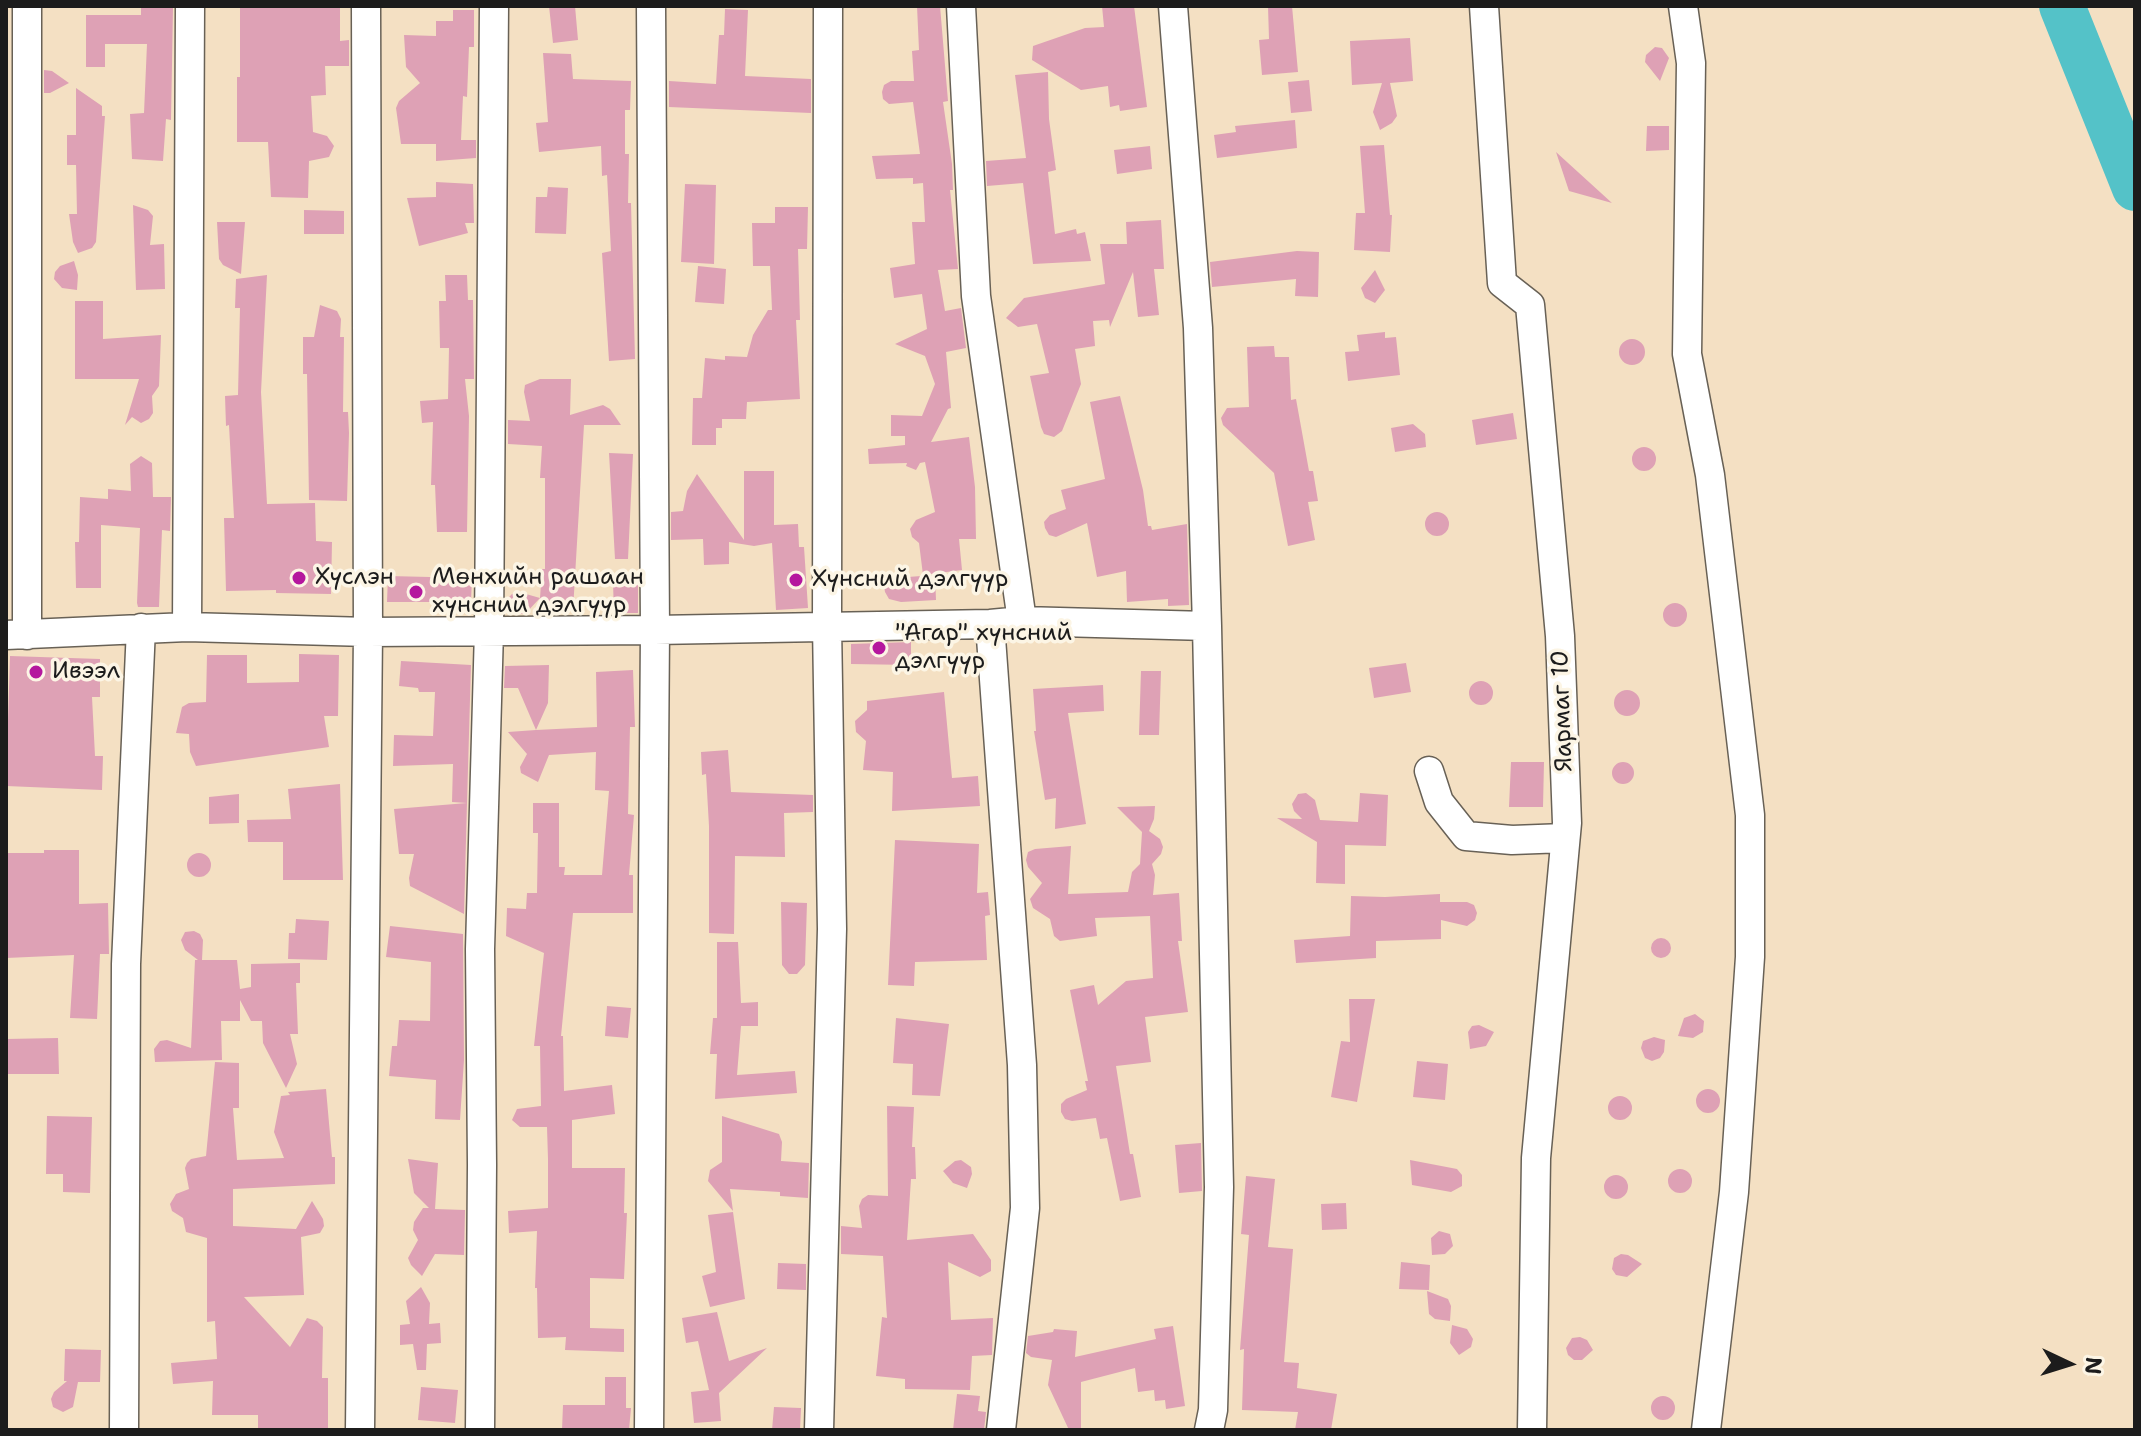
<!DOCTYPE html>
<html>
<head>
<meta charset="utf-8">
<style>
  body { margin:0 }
  #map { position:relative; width:2141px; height:1436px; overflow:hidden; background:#f4e0c3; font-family:"Shantell Sans",sans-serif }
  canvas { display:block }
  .frame { position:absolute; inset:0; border:8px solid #1c1c1c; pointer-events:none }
  .north { position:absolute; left:2029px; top:1324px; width:80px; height:80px; -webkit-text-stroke:6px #fcf5e5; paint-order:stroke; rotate:94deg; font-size:22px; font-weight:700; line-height:32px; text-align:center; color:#1c1c1c }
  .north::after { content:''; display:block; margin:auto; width:28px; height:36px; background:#1c1c1c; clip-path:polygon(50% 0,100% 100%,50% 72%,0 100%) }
</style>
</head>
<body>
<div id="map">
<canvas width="2141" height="1436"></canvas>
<div class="frame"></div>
<div class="north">N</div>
</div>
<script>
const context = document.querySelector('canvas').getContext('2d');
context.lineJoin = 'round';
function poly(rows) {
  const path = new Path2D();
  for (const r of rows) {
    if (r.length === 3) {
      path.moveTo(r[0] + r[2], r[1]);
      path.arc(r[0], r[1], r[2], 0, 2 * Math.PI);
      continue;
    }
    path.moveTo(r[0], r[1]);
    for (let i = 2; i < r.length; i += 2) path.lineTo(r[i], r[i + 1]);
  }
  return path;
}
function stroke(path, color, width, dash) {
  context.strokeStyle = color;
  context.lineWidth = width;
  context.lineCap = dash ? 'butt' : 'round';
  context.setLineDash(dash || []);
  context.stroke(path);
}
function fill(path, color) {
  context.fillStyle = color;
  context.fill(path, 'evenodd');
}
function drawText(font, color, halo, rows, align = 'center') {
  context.font = font + ' "Shantell Sans",sans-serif';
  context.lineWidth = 7;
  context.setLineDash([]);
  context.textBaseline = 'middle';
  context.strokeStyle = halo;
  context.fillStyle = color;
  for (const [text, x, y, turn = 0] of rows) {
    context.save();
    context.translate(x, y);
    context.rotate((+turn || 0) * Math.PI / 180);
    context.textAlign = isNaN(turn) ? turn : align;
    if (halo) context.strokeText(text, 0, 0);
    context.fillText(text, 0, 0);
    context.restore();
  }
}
stroke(poly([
  [2062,6,2135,188]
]), '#54c2c8', 46);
fill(poly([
  [240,6,340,6,340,41,349,40,349,66,325,66,326,95,311,96,313,132,327,136,334,146,329,157,309,161,308,198,271,197,268,142,237,142,237,77,240,77],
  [549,6,575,6,578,40,553,43],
  [917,6,940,6,948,101,943,102,952,164,953,190,950,190,958,269,938,270,945,311,961,308,966,348,946,352,951,408,948,409,931,442,969,437,975,487,976,539,959,539,962,570,923,575,919,543,912,537,910,529,916,520,935,512,925,462,920,463,916,470,906,466,907,463,869,464,868,449,905,445,905,436,891,436,891,415,922,416,935,384,925,356,895,344,927,329,922,294,894,298,890,268,915,264,912,222,925,222,923,183,913,184,913,178,876,179,872,156,920,154,913,102,889,104,883,99,882,92,884,85,891,81,914,81,912,51,919,50],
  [1102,6,1134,6,1147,107,1120,111,1119,105,1110,107,1108,86,1081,90,1032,60,1033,46,1085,28,1104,27],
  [1268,6,1292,6,1298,72,1262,75,1259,40,1269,39],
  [141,8,173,8,171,120,166,119,163,161,132,159,130,114,144,113,147,44,105,44,105,67,86,67,86,15,141,15],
  [725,9,748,10,745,76,811,79,811,113,669,107,669,81,716,84,719,35,724,35],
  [453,10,474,10,474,47,469,47,467,97,463,96,461,140,476,140,476,158,436,161,436,144,401,144,396,108,399,101,420,83,406,67,404,35,436,36,436,21,453,21],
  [1410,38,1413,81,1390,83,1397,116,1392,123,1380,130,1373,112,1382,83,1352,85,1350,41],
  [1655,47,1662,48,1669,58,1660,81,1645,62,1646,55],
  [543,53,571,54,573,79,631,81,630,110,625,110,625,154,629,154,628,203,631,203,635,359,609,361,602,253,611,251,607,175,602,176,601,146,539,152,536,123,548,122],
  [44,70,52,71,69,83,50,93,44,93],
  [1048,72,1049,119,1056,170,1048,172,1055,234,1076,229,1077,234,1085,232,1091,261,1033,264,1023,183,987,186,986,161,1026,158,1015,75],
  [1309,80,1312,111,1291,113,1288,82],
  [76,88,102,106,102,116,105,116,96,242,92,248,78,253,73,242,69,214,77,214,76,165,67,165,67,135,76,135],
  [1295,120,1297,148,1217,158,1214,135,1236,132,1235,126],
  [1647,126,1669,126,1669,150,1646,151],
  [1384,145,1390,215,1392,215,1390,252,1354,250,1356,213,1365,213,1360,146],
  [1150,146,1152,169,1117,174,1114,150],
  [1556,152,1612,203,1569,191],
  [436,182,473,184,474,223,465,223,468,233,419,246,407,198,436,197],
  [685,184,716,185,714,264,681,262],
  [548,187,568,188,566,234,535,233,536,197,547,197],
  [133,205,148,210,153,216,150,245,164,244,165,289,136,290],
  [775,207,808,207,807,249,798,249,800,320,796,320,800,399,747,402,746,419,722,419,722,428,716,428,716,445,692,445,693,398,702,398,705,358,725,360,725,356,747,357,753,335,768,310,772,310,770,266,753,266,752,223,775,223],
  [304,210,344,211,344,234,304,234],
  [1161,220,1164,269,1154,269,1159,315,1138,317,1133,272,1110,327,1109,320,1093,321,1095,346,1075,349,1081,384,1062,431,1054,437,1044,434,1041,427,1030,376,1049,373,1037,324,1018,327,1006,318,1024,298,1105,284,1100,244,1127,244,1126,222],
  [217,222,245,222,241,274,223,265,219,259],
  [1297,251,1319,252,1318,297,1295,296,1296,279,1212,287,1210,262],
  [74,261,78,275,77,290,62,288,54,279,55,272,60,266],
  [698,266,726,269,724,304,695,302],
  [1375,270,1385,290,1375,303,1365,298,1361,288],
  [267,275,261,392,267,504,315,503,316,541,332,542,331,594,276,593,276,590,226,591,224,518,234,518,229,425,226,426,225,396,238,395,240,308,235,308,236,279],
  [445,275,467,275,468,300,473,300,474,379,465,379,469,416,467,532,437,532,435,485,431,485,433,422,422,423,420,401,448,399,449,348,440,348,439,301,446,301],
  [75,301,103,301,103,339,161,335,159,386,152,396,153,413,149,419,141,423,132,417,125,425,139,379,75,379],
  [320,305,337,311,341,319,340,337,344,337,343,412,348,412,349,433,347,501,309,500,307,374,303,374,303,337,314,337],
  [1385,332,1385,338,1396,337,1400,375,1348,381,1345,352,1359,351,1357,335],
  [1632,352,13],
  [1274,346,1275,357,1289,357,1291,400,1296,399,1309,471,1313,471,1318,501,1308,502,1315,540,1288,546,1274,473,1223,425,1221,418,1227,408,1249,407,1247,347],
  [540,379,571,379,570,415,603,405,610,409,621,425,584,425,573,610,539,608,540,598,525,614,512,614,506,607,506,600,512,594,519,592,540,598,542,569,545,569,545,478,540,478,542,446,508,444,508,420,530,421,524,392,525,385],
  [1120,396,1143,490,1148,526,1151,526,1152,530,1187,524,1189,605,1168,606,1168,599,1127,602,1126,571,1097,577,1087,523,1056,537,1049,535,1045,528,1044,522,1050,515,1066,509,1061,490,1105,479,1090,402],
  [1513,413,1517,439,1476,445,1472,420],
  [1413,424,1425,434,1426,447,1395,452,1391,428],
  [1644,459,12],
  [609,453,633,454,628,559,615,559],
  [141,456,152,463,153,497,171,497,170,531,162,530,159,607,138,607,137,603,140,528,101,525,101,588,76,588,75,542,79,542,80,497,108,499,108,489,131,491,130,464],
  [744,471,774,471,774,525,798,524,799,547,804,547,808,608,776,610,772,543,754,546,729,542,729,564,704,565,703,539,671,540,671,512,683,511,687,491,697,474,744,540],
  [1437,524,12],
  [935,575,936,600,901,602,889,599,885,592,884,586,894,578],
  [388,576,472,578,471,602,387,602],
  [613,583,638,583,638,613,614,613],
  [1675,615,12],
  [911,642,911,665,851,664,851,644],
  [299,654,339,655,338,716,324,716,329,747,196,766,190,752,189,734,176,733,182,707,189,703,206,702,207,655,247,655,247,683,299,682],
  [10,656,100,659,100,697,92,697,95,756,103,756,102,790,6,786],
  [401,661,471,665,467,803,452,802,453,764,393,766,394,735,433,736,435,692,419,692,418,688,399,686],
  [1406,663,1411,692,1374,698,1369,668],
  [549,665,548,703,536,730,597,727,596,672,633,670,635,727,630,727,628,814,634,815,629,875,633,875,633,913,573,913,561,1036,563,1036,564,1091,612,1085,615,1114,572,1120,572,1168,625,1168,624,1213,627,1213,624,1279,590,1278,590,1328,624,1329,624,1352,565,1350,566,1337,538,1338,537,1288,535,1288,537,1231,509,1233,508,1211,548,1208,548,1159,547,1127,520,1127,512,1120,517,1109,541,1106,540,1046,534,1046,544,953,506,936,507,908,526,909,527,893,537,893,538,833,533,833,533,803,559,803,559,867,565,867,564,875,602,875,609,791,595,790,596,752,549,755,538,782,521,773,520,767,527,754,508,732,536,730,518,688,504,688,505,666],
  [1141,671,1161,671,1159,735,1139,735],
  [1481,693,12],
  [1103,685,1104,711,1068,713,1086,824,1055,829,1056,798,1045,800,1034,731,1036,731,1033,689],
  [1627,703,13],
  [944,692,952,778,978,776,980,806,892,811,893,772,863,770,866,741,856,732,855,721,867,710,867,701],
  [728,750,731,792,813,795,813,812,784,813,785,857,735,856,734,934,709,933,709,826,706,774,702,775,701,752],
  [1511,762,1544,762,1543,807,1509,807],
  [1623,773,11],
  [340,784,343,880,283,880,283,842,248,842,247,820,291,819,288,789],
  [1306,793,1315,800,1320,820,1358,822,1360,793,1388,795,1386,846,1345,845,1345,884,1316,883,1317,842,1277,818,1302,819,1294,811,1292,804,1298,794],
  [239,794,239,823,209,824,209,797],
  [467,803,464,914,410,886,409,878,414,854,399,854,394,809],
  [1155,806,1154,819,1149,831,1160,839,1163,847,1161,854,1152,864,1155,875,1153,895,1179,893,1182,941,1178,941,1188,1012,1145,1017,1151,1062,1116,1066,1130,1154,1133,1154,1141,1197,1120,1201,1107,1138,1100,1139,1096,1118,1072,1121,1065,1119,1061,1112,1061,1104,1066,1099,1087,1090,1085,1081,1088,1081,1070,990,1094,985,1098,1005,1126,981,1153,978,1150,916,1095,918,1097,936,1060,941,1054,936,1050,919,1033,908,1030,899,1042,883,1028,867,1026,860,1028,852,1035,849,1071,846,1068,894,1128,892,1132,872,1140,864,1142,832,1117,807],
  [895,840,979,844,977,893,988,892,990,915,985,916,987,960,915,962,914,986,888,985],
  [44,850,79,850,79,904,108,903,109,954,100,954,97,1019,70,1018,74,955,6,958,6,853,44,853],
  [199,865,12],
  [1440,894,1440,902,1467,902,1474,905,1477,913,1475,920,1467,926,1441,920,1441,939,1376,941,1376,958,1296,963,1294,940,1350,936,1351,896,1385,897],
  [781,902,807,903,805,965,797,974,789,974,782,965],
  [296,919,329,921,327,960,288,959,289,933,295,933],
  [390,926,463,934,464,1060,460,1120,435,1119,436,1080,389,1076,392,1046,397,1046,399,1020,430,1021,431,962,386,957],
  [194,931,200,934,203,940,202,960,237,960,240,989,251,987,251,964,300,963,300,983,296,983,298,1034,290,1034,297,1064,286,1088,263,1043,262,1021,251,1021,240,1000,240,1021,221,1021,222,1060,155,1062,154,1049,160,1041,167,1040,191,1048,195,960,198,960,185,950,181,940,185,932],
  [1661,948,10],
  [717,942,738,942,741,1003,758,1002,758,1026,741,1026,737,1075,795,1071,797,1093,715,1099,717,1054,710,1054,713,1018,717,1018],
  [1349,999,1375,999,1357,1102,1331,1097,1341,1041,1350,1042],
  [607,1006,631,1008,628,1038,605,1036],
  [1695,1014,1704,1021,1703,1032,1693,1038,1678,1036,1684,1018],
  [896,1018,949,1024,940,1096,912,1095,913,1064,893,1063],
  [1479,1025,1494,1032,1486,1046,1470,1049,1468,1032,1472,1026],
  [1654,1037,1665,1040,1664,1052,1660,1058,1652,1061,1645,1058,1641,1048,1643,1041],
  [58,1038,59,1074,6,1074,6,1039],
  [1417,1061,1448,1064,1445,1100,1413,1097],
  [215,1062,239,1063,239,1108,233,1108,237,1160,284,1158,274,1132,281,1096,290,1095,288,1092,326,1089,332,1157,335,1157,335,1184,233,1189,233,1226,296,1229,312,1201,323,1219,324,1226,320,1233,301,1237,304,1295,244,1297,290,1347,307,1318,317,1321,323,1327,322,1378,328,1378,328,1430,258,1430,258,1415,212,1415,213,1381,173,1384,171,1363,217,1359,215,1321,207,1322,207,1238,186,1232,183,1218,172,1211,170,1204,176,1194,189,1189,185,1168,187,1163,191,1159,206,1156],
  [1708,1101,12],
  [1620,1108,12],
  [887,1106,914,1107,912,1147,915,1147,916,1179,911,1179,907,1240,973,1234,991,1260,991,1271,980,1277,948,1262,951,1320,993,1318,992,1355,972,1356,970,1390,905,1389,905,1379,876,1376,882,1317,887,1318,883,1256,841,1254,841,1226,862,1228,859,1206,862,1199,868,1195,888,1196],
  [47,1116,92,1117,90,1193,63,1192,63,1174,46,1174],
  [722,1116,779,1134,782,1142,781,1161,809,1163,808,1198,780,1196,780,1192,730,1189,733,1211,708,1181,710,1170,722,1162],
  [1201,1143,1202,1191,1179,1193,1175,1145],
  [408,1159,438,1163,435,1209,465,1210,464,1255,435,1254,422,1276,411,1265,408,1258,418,1240,413,1230,414,1222,423,1208,429,1208,414,1193],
  [961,1160,971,1167,972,1174,967,1188,953,1183,943,1171,955,1161],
  [1410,1160,1457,1169,1462,1175,1462,1186,1451,1192,1412,1185],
  [1680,1181,12],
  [1616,1187,12],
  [1246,1176,1275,1179,1268,1247,1293,1249,1284,1362,1299,1363,1297,1388,1337,1394,1331,1430,1295,1430,1298,1412,1242,1410,1244,1349,1240,1350,1249,1235,1241,1234],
  [1346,1203,1347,1229,1322,1230,1321,1204],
  [733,1212,745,1299,710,1307,702,1276,716,1272,708,1215],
  [1439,1231,1450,1234,1453,1246,1445,1254,1432,1255,1431,1238],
  [1621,1254,1628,1255,1642,1264,1627,1277,1616,1275,1612,1269,1614,1258],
  [1401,1262,1430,1265,1429,1290,1399,1289],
  [778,1263,806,1264,806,1290,777,1289],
  [421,1287,430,1303,429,1324,440,1323,441,1343,427,1344,426,1370,417,1370,413,1344,400,1345,400,1325,410,1324,406,1301],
  [1427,1291,1448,1299,1451,1306,1450,1321,1435,1319,1429,1314],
  [717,1312,729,1361,767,1348,719,1393,721,1421,694,1423,691,1392,709,1390,698,1341,686,1343,682,1318],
  [1452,1325,1467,1329,1473,1339,1471,1347,1459,1355,1450,1343],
  [1173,1326,1185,1406,1166,1409,1165,1400,1155,1401,1154,1390,1138,1392,1135,1368,1081,1382,1081,1430,1069,1430,1048,1385,1052,1360,1031,1357,1026,1353,1028,1336,1053,1332,1054,1329,1077,1331,1075,1357,1156,1339,1154,1329],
  [1580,1337,1587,1340,1593,1350,1582,1360,1574,1360,1568,1355,1566,1348,1572,1338],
  [65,1349,101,1350,100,1382,78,1382,73,1407,63,1412,53,1407,51,1399,54,1392,67,1381,64,1381],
  [605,1377,626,1377,626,1408,631,1408,629,1430,562,1430,563,1405,605,1405],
  [421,1387,458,1390,455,1423,418,1420],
  [957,1394,980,1396,978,1411,986,1412,984,1430,953,1430],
  [1663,1408,12],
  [774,1407,801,1408,800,1430,772,1430]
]), '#dea1b5');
const street = poly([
  [27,6,27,635],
  [961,6,976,296,1022,621],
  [1173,6,1198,328,1207,626,1219,1187,1213,1410,1209,1430],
  [1484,6,1502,283,1530,305,1560,636,1567,823,1536,1158,1532,1430],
  [1683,6,1691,63,1687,354,1710,475,1750,815,1750,957,1734,1192,1706,1430],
  [990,624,1022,1065,1025,1208,1001,1430],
  [187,627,190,6],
  [6,635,187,627,368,632,655,630,990,624,1022,621,1207,626],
  [1429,771,1439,802,1466,836,1512,840,1565,838],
  [124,1430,126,964,141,628],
  [360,1430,368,632,366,6],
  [480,1430,482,1165,480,949,489,630,494,6],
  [649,1430,655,630,651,6],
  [819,1430,832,929,827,625,828,6]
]);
stroke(street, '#686156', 31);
stroke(street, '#fff', 28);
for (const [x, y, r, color] of [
  [299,578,8,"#b5179e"],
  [796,580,8,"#b5179e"],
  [416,592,8,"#b5179e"],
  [879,648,8,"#b5179e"],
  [36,672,8,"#b5179e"]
]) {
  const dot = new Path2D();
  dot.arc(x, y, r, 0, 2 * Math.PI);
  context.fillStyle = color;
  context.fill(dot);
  stroke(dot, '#fcf5e5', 3);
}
drawText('24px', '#1c1c1c', '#fcf5e5', [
  ["Хүслэн",315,578],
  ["Мөнхийн рашаан",432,578],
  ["хүнсний дэлгүүр",432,606],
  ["Хүнсний дэлгүүр",812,580],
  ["\"Агар\" хүнсний",895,634],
  ["дэлгүүр",895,662],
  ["Ивээл",52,672]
], 'left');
drawText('24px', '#1c1c1c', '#fcf5e5', [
  ["Яармаг 10",1563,711,-92]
]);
</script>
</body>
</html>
